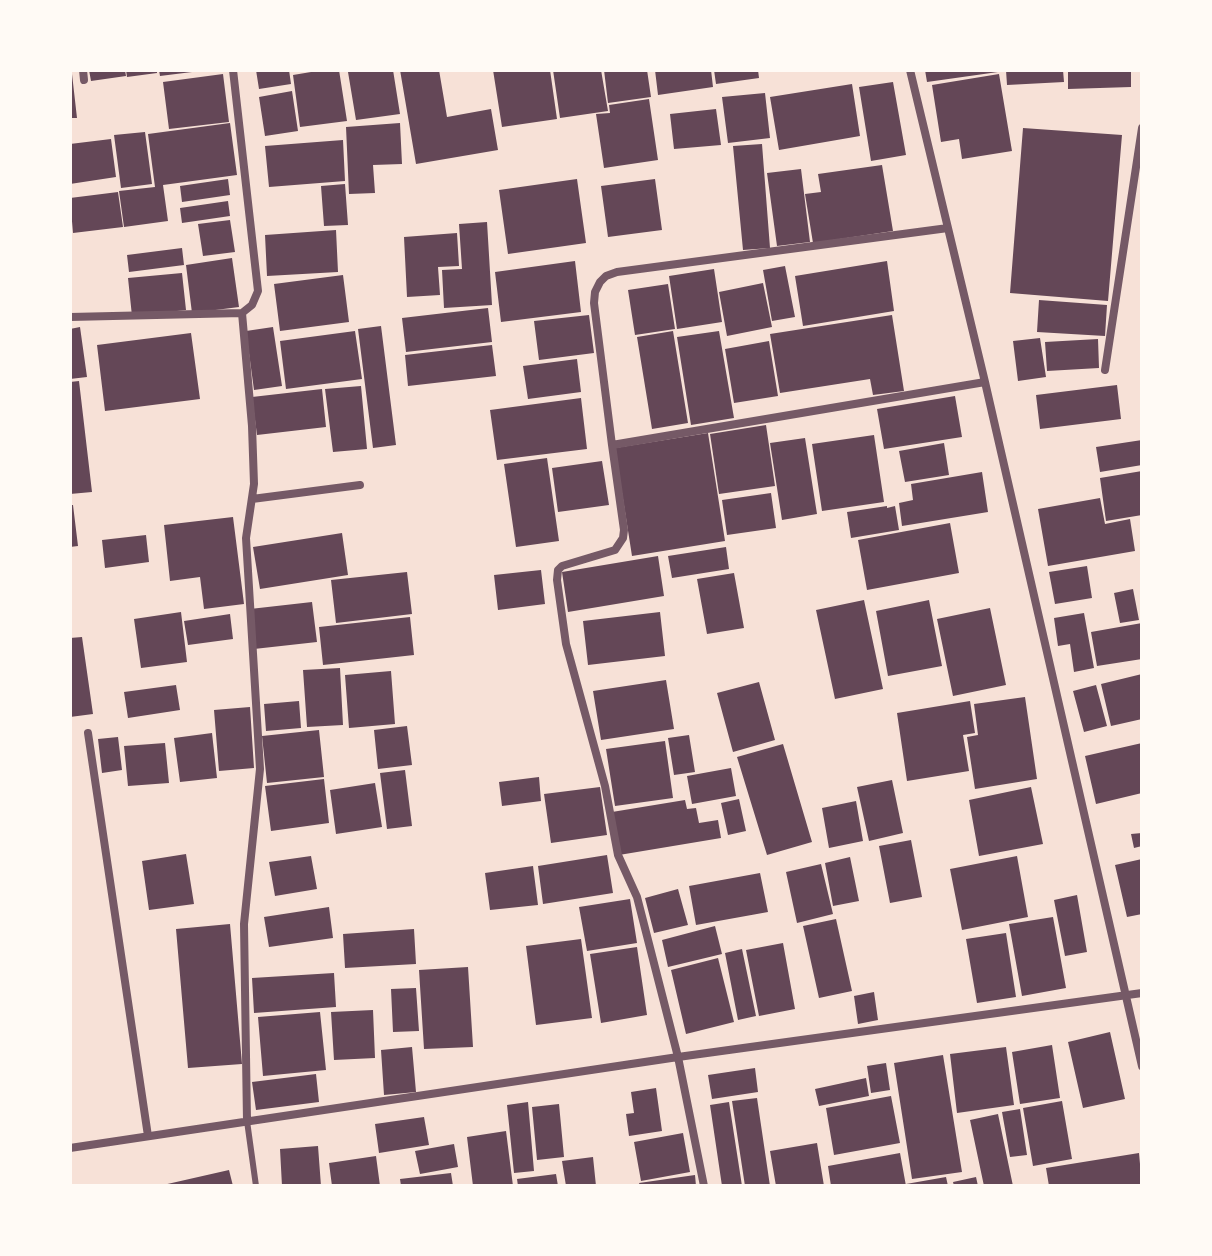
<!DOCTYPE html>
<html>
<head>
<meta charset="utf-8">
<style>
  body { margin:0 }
  #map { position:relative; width:1212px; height:1256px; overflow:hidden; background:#f7e1d7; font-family:Poppins,sans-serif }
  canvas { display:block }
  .frame { position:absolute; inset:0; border:72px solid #fffaf5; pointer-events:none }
</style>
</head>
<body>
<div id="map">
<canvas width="1212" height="1256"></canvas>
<div class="frame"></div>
</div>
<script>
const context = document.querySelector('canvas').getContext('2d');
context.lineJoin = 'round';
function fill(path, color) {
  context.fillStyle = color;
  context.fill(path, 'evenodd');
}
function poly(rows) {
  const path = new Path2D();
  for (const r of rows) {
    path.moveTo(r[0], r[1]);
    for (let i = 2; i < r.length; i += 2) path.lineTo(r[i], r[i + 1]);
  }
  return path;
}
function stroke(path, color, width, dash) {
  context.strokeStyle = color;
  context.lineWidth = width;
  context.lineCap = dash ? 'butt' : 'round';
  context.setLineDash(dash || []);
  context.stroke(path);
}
fill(poly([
  [89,70,125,70,126,76,91,81],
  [126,70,157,70,157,73,127,77],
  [159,70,192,70,192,72,160,76],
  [256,70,289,70,291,84,259,89],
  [323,70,339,70,347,121,300,127,293,75],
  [361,70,393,70,400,114,356,120,348,72],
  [400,70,439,70,447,117,491,109,498,150,416,164],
  [493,70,550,70,557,119,502,127],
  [553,70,601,70,608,111,560,118],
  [604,70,647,70,651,97,608,103],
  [655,70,711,70,713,87,658,95],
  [714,70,758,70,759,78,716,84],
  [925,70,998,70,998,72,927,82],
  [1006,70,1063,70,1064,82,1007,85],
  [1068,70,1131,70,1131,87,1068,89],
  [70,74,72,74,77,118,70,118],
  [223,74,229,122,169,129,163,82],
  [999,74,1012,151,962,159,959,139,941,142,932,85],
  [893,82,906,155,871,161,859,87],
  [852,84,860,136,779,150,770,97],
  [292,91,298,131,265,136,259,97],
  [765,93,770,138,728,143,722,97],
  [649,99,658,160,604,168,596,114,610,113,609,105],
  [716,109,721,145,674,149,670,114],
  [230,123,237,175,163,185,168,221,124,227,119,191,155,187,148,134],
  [400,123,402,164,373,165,375,193,349,194,346,127],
  [1023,128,1122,135,1108,301,1010,293],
  [145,132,152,184,121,188,114,135],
  [111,139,116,177,70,184,70,144],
  [343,140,345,181,269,187,265,146],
  [762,144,770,248,743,250,733,146],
  [882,165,893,231,813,243,805,194,821,192,818,174],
  [801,169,810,242,777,246,767,173],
  [228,179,230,195,182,202,180,186],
  [577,179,586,243,508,254,499,190],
  [655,179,662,230,608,237,601,186],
  [345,184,348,225,324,226,321,186],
  [118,192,123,227,73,233,70,198],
  [228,201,230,216,182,223,180,208],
  [230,220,235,252,203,256,198,224],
  [487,222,492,305,444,308,442,270,462,269,459,224],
  [336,230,338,272,267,276,265,235],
  [457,233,459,266,438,267,440,295,407,297,404,237],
  [182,248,184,265,129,272,127,255],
  [232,258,239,307,192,313,186,265],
  [575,261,581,312,501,322,495,272],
  [887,261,894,311,803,326,795,276],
  [785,266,795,317,772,321,763,270],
  [714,269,722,322,677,329,669,276],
  [182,273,186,310,132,316,128,278],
  [343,275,349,322,280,331,274,284],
  [763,283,772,327,727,336,719,292],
  [668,284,675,329,635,335,628,290],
  [1039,300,1107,305,1105,336,1037,332],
  [488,308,492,342,406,352,402,318],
  [589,315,594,353,539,360,534,321],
  [892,315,904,391,873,395,870,379,780,393,770,334],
  [381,326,396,445,373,448,358,329],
  [80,327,87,377,70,379,70,329],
  [273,327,282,386,254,390,246,331],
  [355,331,362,379,286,389,280,341],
  [673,331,688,423,652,429,637,337],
  [719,331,734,418,691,425,677,337],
  [191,333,200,399,105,411,97,345],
  [1040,338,1046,377,1018,381,1013,341],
  [1098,339,1099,368,1047,371,1045,342],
  [769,341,778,396,734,403,725,349],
  [492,345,496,376,408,386,405,355],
  [577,359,581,392,528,399,523,366],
  [79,381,92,492,70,494,70,382],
  [1117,385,1121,419,1040,429,1036,395],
  [361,386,367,449,333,452,325,389],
  [322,389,326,427,257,435,252,397],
  [955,396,962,437,884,449,877,409],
  [581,398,587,449,497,460,490,410],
  [766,425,775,486,719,494,710,434],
  [708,433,725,541,632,556,615,448],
  [874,435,884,502,822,511,812,444],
  [805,438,817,514,782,520,770,443],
  [1142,440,1142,465,1100,472,1096,447],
  [944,443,949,475,905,482,899,451],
  [547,458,559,541,516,547,504,464],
  [602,461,609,505,558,512,552,468],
  [1142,471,1142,515,1106,521,1100,478],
  [982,472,988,512,902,526,899,503,913,500,911,484],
  [771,493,776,528,727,535,722,500],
  [1100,498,1105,524,1130,519,1135,551,1048,566,1038,509],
  [70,505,73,505,78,546,70,547],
  [887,506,887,508,895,506,899,530,851,538,847,512],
  [233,517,244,604,204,609,200,577,170,581,164,525],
  [950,523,959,573,867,590,858,540],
  [342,533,348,575,260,589,253,547],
  [146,535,149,562,105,568,102,540],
  [726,547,729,569,672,578,668,556],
  [658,556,664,596,568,612,562,572],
  [1087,566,1092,598,1055,604,1049,572],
  [541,570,545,604,498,610,494,575],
  [407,572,412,614,336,623,331,580],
  [734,573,744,628,707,634,697,579],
  [1133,589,1139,620,1120,623,1114,593],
  [864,600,883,689,835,699,816,610],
  [929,600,942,666,888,676,876,611],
  [312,602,317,642,254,649,250,609],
  [990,608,1006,685,953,696,937,619],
  [181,612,187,662,141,668,134,619],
  [660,612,665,656,588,665,583,621],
  [1084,613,1094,668,1074,672,1070,644,1058,646,1054,618],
  [230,614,233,639,188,645,184,621],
  [410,617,414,655,323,665,319,627],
  [1142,623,1142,659,1097,666,1091,632],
  [82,637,93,714,70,717,70,638],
  [340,668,343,725,307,727,303,670],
  [391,671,395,724,349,728,345,675],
  [1142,674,1142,719,1111,726,1101,684],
  [666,680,674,729,601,740,593,691],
  [759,682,775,740,733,752,717,693],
  [176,685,180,710,128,718,124,692],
  [1096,685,1107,726,1084,732,1073,691],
  [1025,697,1037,779,975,789,967,737,978,735,974,704],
  [299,701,301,728,266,731,264,704],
  [970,701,975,733,963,735,969,771,907,781,897,713],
  [250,707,254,768,219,771,214,710],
  [407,726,412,765,378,769,374,730],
  [319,730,324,777,267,783,262,736],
  [212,733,217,778,180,782,174,738],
  [689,735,695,772,674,775,668,738],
  [118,737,122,770,102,773,98,739],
  [665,741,673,798,615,806,606,749],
  [165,743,169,783,128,786,124,746],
  [1142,743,1142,793,1096,804,1085,756],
  [783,744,812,842,767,855,737,757],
  [731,768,736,796,692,804,687,776],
  [405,770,412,826,387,829,380,773],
  [539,777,541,801,502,806,499,782],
  [324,779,329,823,271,831,265,786],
  [892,780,903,833,869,841,857,787],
  [375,783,382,827,336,834,330,790],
  [600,787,607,835,551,843,544,794],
  [1031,787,1043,844,979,856,969,800],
  [739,799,746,831,728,835,721,803],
  [685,800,687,809,696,808,699,823,718,820,721,838,619,855,612,812],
  [856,801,863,841,829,848,822,808],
  [1142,833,1142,846,1134,848,1131,834],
  [911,840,922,897,890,903,879,846],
  [186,854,194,904,149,910,142,861],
  [607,855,613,893,543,904,538,866],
  [311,856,317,889,275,896,269,862],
  [1017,856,1028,917,962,930,950,869],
  [850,857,859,901,833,906,825,863],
  [1142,859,1142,914,1127,917,1115,865],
  [821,864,833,914,797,923,786,872],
  [533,866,538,905,490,910,485,873],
  [760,873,768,912,696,925,689,886],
  [678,889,688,925,654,933,645,898],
  [1077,895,1087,952,1065,956,1054,900],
  [630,899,637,943,587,951,579,907],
  [329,907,333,938,269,947,264,917],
  [1053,917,1066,988,1022,996,1009,924],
  [836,919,852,991,819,998,803,926],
  [230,924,242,1064,188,1068,176,929],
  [715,926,722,954,668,967,662,940],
  [414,929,416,964,345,968,343,934],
  [1006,933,1016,997,977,1003,966,939],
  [581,939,592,1018,536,1025,526,946],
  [783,943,795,1009,759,1016,746,950],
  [637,947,647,1015,601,1023,590,954],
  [742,949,756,1016,738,1020,725,953],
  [718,958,734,1022,686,1034,671,970],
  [468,967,473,1047,424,1049,419,970],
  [334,973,336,1007,254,1013,252,978],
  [416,988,419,1031,393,1032,391,989],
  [874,992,878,1020,858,1024,854,996],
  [373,1010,375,1058,334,1060,331,1012],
  [320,1012,326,1070,263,1076,258,1017],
  [1110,1032,1125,1099,1083,1108,1068,1042],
  [1052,1045,1060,1098,1020,1104,1012,1052],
  [412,1047,416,1092,384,1095,381,1050],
  [1006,1047,1014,1105,957,1113,950,1054],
  [943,1055,962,1172,912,1179,894,1063],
  [886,1063,890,1090,871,1093,867,1066],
  [755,1068,758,1092,712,1099,708,1075],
  [316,1074,319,1102,256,1110,252,1082],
  [866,1078,869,1096,819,1106,815,1089],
  [656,1088,662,1131,629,1136,626,1114,634,1113,631,1092],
  [891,1096,900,1143,834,1155,826,1108],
  [757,1098,770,1186,745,1186,732,1101],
  [1062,1101,1072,1159,1033,1166,1023,1108],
  [528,1102,534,1171,514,1173,507,1105],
  [729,1102,742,1186,722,1186,710,1105],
  [559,1104,564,1157,537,1160,532,1107],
  [1020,1109,1027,1155,1010,1157,1002,1112],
  [998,1114,1013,1186,984,1186,970,1120],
  [424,1117,429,1145,379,1153,375,1124],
  [506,1131,513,1186,473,1186,467,1137],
  [683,1133,690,1172,641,1181,634,1142],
  [817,1143,824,1186,776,1186,770,1151],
  [454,1144,458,1167,420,1174,415,1151],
  [318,1146,321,1186,282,1186,280,1149],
  [900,1153,906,1186,831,1186,828,1166],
  [1139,1153,1142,1186,1049,1186,1046,1168],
  [376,1156,380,1186,332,1186,329,1163],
  [593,1157,596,1186,566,1186,562,1161],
  [229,1170,233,1186,163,1186,163,1185],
  [451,1173,453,1186,401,1186,400,1179],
  [556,1174,558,1186,518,1186,517,1179],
  [695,1175,696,1186,640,1186,639,1183],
  [946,1177,948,1186,906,1186,906,1184],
  [976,1177,978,1186,954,1186,953,1182]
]), '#644757');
stroke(poly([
  [247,1121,256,1186]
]), '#755966', 6);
stroke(poly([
  [83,70,84,80],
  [233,70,258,291,252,305,242,313],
  [910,70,985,382,1142,1066],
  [70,317,242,313,252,426,254,484,246,538,260,769,244,924,247,1121],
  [1105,370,1142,128],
  [612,445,985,382],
  [252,499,360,485],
  [88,733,148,1136],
  [70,1148,678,1057,1142,993],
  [704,1186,678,1057,637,897,618,855,605,786,566,644,557,580,558,570,562,566,615,550,623,538,624,530,612,445,594,303,595,292,600,282,606,276,617,272,948,228]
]), '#755966', 8);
</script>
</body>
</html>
